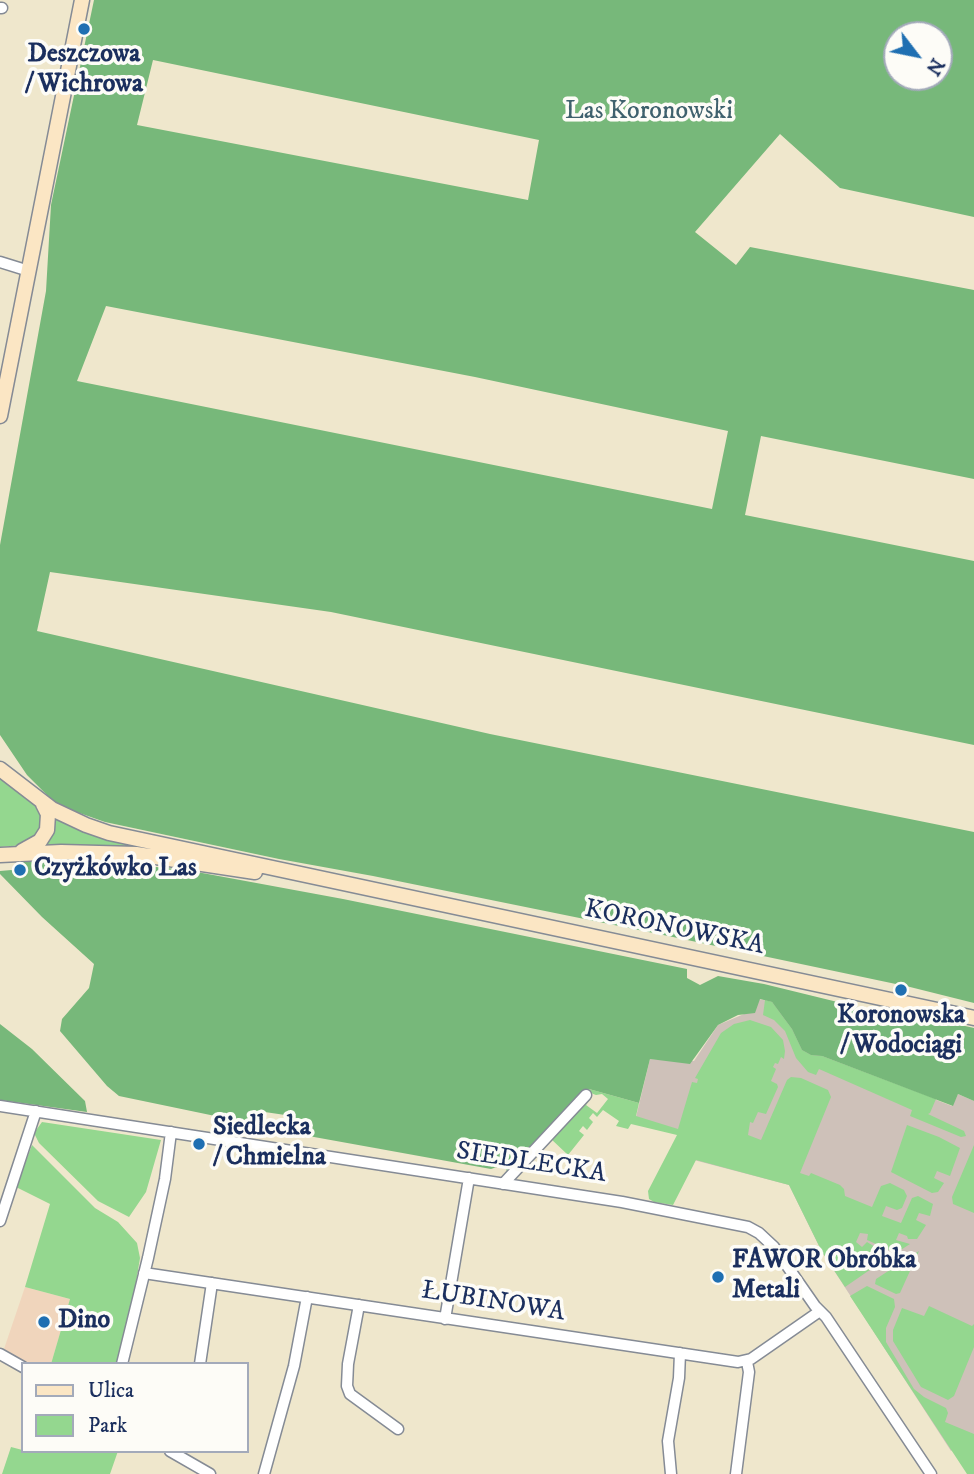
<!DOCTYPE html>
<html>
<head>
<meta charset="utf-8">
<style>
  body { margin:0 }
  #map { position:relative; width:974px; height:1474px; overflow:hidden; background:#efe7cc; font-family:"IM FELL DW Pica",serif }
  canvas { display:block }
  .legend { position:absolute; left:21px; top:1362px; width:228px; height:91px; box-sizing:border-box; background:#fdfcf7; border:2px solid #a3aaba; margin:0; padding:9px 12px; list-style:none; font-size:21px; color:#1b2f5e }
  .legend li { display:flex; align-items:center; gap:14px; height:35px }
  .legend b { width:35px; border:2px solid #a3aaba }
  .north { position:absolute; left:883px; top:21px; width:70px; height:70px; box-sizing:border-box; background:#fdfcf7; border:2px solid #a3aaba; border-radius:50%; rotate:122deg; font-size:19px; font-weight:700; line-height:28px; text-align:center; color:#1b2f5e }
  .north::after { content:''; display:block; margin:auto; width:24px; height:32px; background:#1f6fb2; clip-path:polygon(50% 0,100% 100%,50% 72%,0 100%) }
</style>
</head>
<body>
<div id="map">
<canvas width="974" height="1474"></canvas>
<ul class="legend">
<li><b style="height:9px;background:#fbe6c4"></b>Ulica</li>
<li><b style="height:19px;background:#94d78f"></b>Park</li>
</ul>
<div class="north">N</div>
</div>
<script>
const context = document.querySelector('canvas').getContext('2d');
context.lineJoin = 'round';
function fill(path, color) {
  context.fillStyle = color;
  context.fill(path, 'evenodd');
}
function poly(rows) {
  const path = new Path2D();
  for (const r of rows) {
    path.moveTo(r[0], r[1]);
    for (let i = 2; i < r.length; i += 2) path.lineTo(r[i], r[i + 1]);
  }
  return path;
}
function stroke(path, color, width, dash) {
  context.strokeStyle = color;
  context.lineWidth = width;
  context.lineCap = dash ? 'butt' : 'round';
  context.setLineDash(dash || []);
  context.stroke(path);
}
function drawText(font, color, halo, rows, align = 'center') {
  context.font = font + ' "IM FELL DW Pica",serif';
  context.lineWidth = 7;
  context.setLineDash([]);
  context.textBaseline = 'middle';
  context.strokeStyle = halo;
  context.fillStyle = color;
  for (const [text, x, y, turn = 0] of rows) {
    context.save();
    context.translate(x, y);
    context.rotate((+turn || 0) * Math.PI / 180);
    context.textAlign = isNaN(turn) ? turn : align;
    if (halo) context.strokeText(text, 0, 0);
    context.fillText(text, 0, 0);
    context.restore();
  }
}
fill(poly([
  [25,1287,70,1299,51,1364,30,1364,4,1349]
]), '#f0d5bc');
fill(poly([
  [759,999,772,1002,822,1056,952,1106,958,1094,974,1101,974,1436,951,1451,822,1252,789,1185,671,1154,679,1132,636,1117,650,1059,694,1061,718,1025,744,1014]
]), '#cec1b9');
fill(poly([
  [0,776,42,810,43,830,24,845,0,847],
  [52,815,215,858,41,848],
  [765,1000,772,1002,792,1029,802,1050,811,1055,822,1056,936,1099,930,1113,928,1114,964,1131,966,1136,961,1137,910,1116,912,1110,819,1069,816,1075,808,1072,796,1058,785,1031,774,1020,763,1015],
  [750,1020,771,1027,783,1040,785,1051,784,1059,781,1057,778,1064,775,1063,773,1067,776,1069,771,1081,777,1084,778,1087,766,1114,758,1112,753,1123,750,1122,748,1135,761,1140,787,1080,791,1077,801,1078,828,1090,831,1097,800,1173,809,1176,811,1173,840,1185,844,1189,845,1196,872,1207,881,1186,890,1183,904,1190,907,1196,902,1208,897,1210,886,1206,882,1216,901,1223,912,1198,918,1196,933,1204,930,1216,919,1213,916,1220,926,1225,917,1239,908,1239,907,1236,899,1233,896,1240,910,1244,896,1253,867,1240,868,1234,860,1233,856,1242,862,1247,867,1242,890,1256,845,1287,822,1252,789,1185,696,1160,673,1205,654,1202,649,1199,648,1191,677,1135,631,1124,628,1129,616,1126,619,1121,603,1110,597,1117,593,1113,589,1118,593,1122,587,1130,583,1126,579,1131,584,1135,568,1155,550,1138,588,1095,592,1097,586,1105,597,1113,608,1099,602,1094,596,1095,588,1092,509,1174,508,1174,504,1165,523,1158,589,1089,639,1103,636,1116,678,1129,692,1082,697,1083,698,1079,695,1078,721,1033,734,1024],
  [42,1122,161,1140,146,1192,129,1217,98,1201,39,1143,34,1133],
  [907,1125,939,1137,960,1148,950,1176,937,1171,934,1178,944,1183,938,1192,932,1193,891,1172],
  [32,1145,95,1208,118,1222,137,1243,140,1258,132,1307,120,1355,116,1364,51,1364,70,1299,25,1287,50,1204,16,1187],
  [974,1145,974,1213,953,1204,952,1197],
  [919,1251,900,1293,896,1294,875,1284,876,1279],
  [867,1286,894,1299,895,1307,886,1328,886,1342,914,1389,924,1397,946,1408,948,1413,945,1422,974,1434,974,1474,967,1474,850,1296],
  [929,1306,972,1326,974,1324,974,1347,954,1396,948,1400,921,1387,893,1341,893,1330,902,1308,924,1316],
  [11,1447,30,1452,118,1451,110,1474,2,1474]
]), '#94d78f');
fill(poly([
  [94,0,974,0,974,217,840,188,780,134,695,232,736,265,750,247,974,290,974,479,761,436,745,515,974,561,974,745,331,612,50,572,37,631,490,734,974,832,974,1003,910,987,673,937,373,876,279,859,105,822,68,809,53,801,27,775,0,735,0,545,46,291,51,205],
  [897,35,939,35,939,77,897,77],
  [153,60,539,140,528,200,137,125],
  [106,306,475,377,728,431,712,509,77,381],
  [97,861,186,870,343,899,687,969,687,978,700,985,718,976,764,984,862,1008,899,1011,974,1028,974,1101,958,1094,953,1106,822,1056,811,1055,802,1050,792,1029,772,1002,760,999,755,1013,738,1015,718,1025,690,1064,650,1059,639,1103,589,1089,523,1158,491,1169,303,1135,292,1116,258,1111,244,1122,119,1096,107,1086,60,1031,62,1019,89,988,94,964,42,917,0,874,0,871,23,869,23,862],
  [0,1024,32,1049,85,1101,87,1112,0,1100]
]), '#77b87a');
const street = poly([
  [0,8,2,8],
  [0,262,29,271],
  [0,1106,622,1202,748,1227,759,1233,774,1247,815,1306,826,1317,931,1474],
  [503,1184,586,1095],
  [0,1221,36,1111],
  [144,1273,738,1362,751,1359,820,1311],
  [359,1305,348,1364,347,1386,350,1394,398,1429],
  [445,1319,469,1178],
  [0,1354,23,1367],
  [122,1364,148,1258,165,1179,171,1132],
  [200,1364,212,1283],
  [170,1451,210,1474],
  [264,1474,294,1366,307,1297],
  [671,1474,668,1441,679,1378,680,1353],
  [736,1474,749,1372,747,1362]
]);
const secondary = poly([
  [0,416,82,0],
  [0,769,52,809,86,825,109,833,974,1018],
  [22,851,40,841,47,830,48,814,43,804],
  [0,855,61,852,136,854,255,872]
]);
stroke(street, '#858b95', 13);
stroke(secondary, '#858b95', 17);
stroke(street, '#fff', 10);
stroke(secondary, '#fbe6c4', 14);
for (const [x, y, r, color] of [
  [84,29,7,"#1f6fb2"],
  [20,870,7,"#1f6fb2"],
  [901,990,7,"#1f6fb2"],
  [199,1144,7,"#1f6fb2"],
  [718,1277,7,"#1f6fb2"],
  [44,1322,7,"#1f6fb2"]
]) {
  const dot = new Path2D();
  dot.arc(x, y, r, 0, 2 * Math.PI);
  context.fillStyle = color;
  context.fill(dot);
  stroke(dot, '#fdfcf7', 2.5);
}
drawText('bold 26px', '#1b2f5e', '#fdfcf7', [
  ["Deszczowa",84,56,"center"],
  ["/ Wichrowa",84,86,"center"],
  ["Czyżkówko Las",34,870],
  ["Koronowska",901,1017,"center"],
  ["/ Wodociągi",901,1047,"center"],
  ["Siedlecka",213,1129],
  ["/ Chmielna",213,1159],
  ["FAWOR Obróbka",732,1262],
  ["Metali",732,1292],
  ["Dino",58,1322]
], 'left');
drawText('26px', '#3f616d', '#fdfcf7', [
  ["Las Koronowski",649,113]
]);
drawText('26px', '#1b2f5e', '#fdfcf7', [
  ["KORONOWSKA",674,929,12],
  ["SIEDLECKA",531,1164,9],
  ["ŁUBINOWA",493,1303,9]
]);
</script>
</body>
</html>
